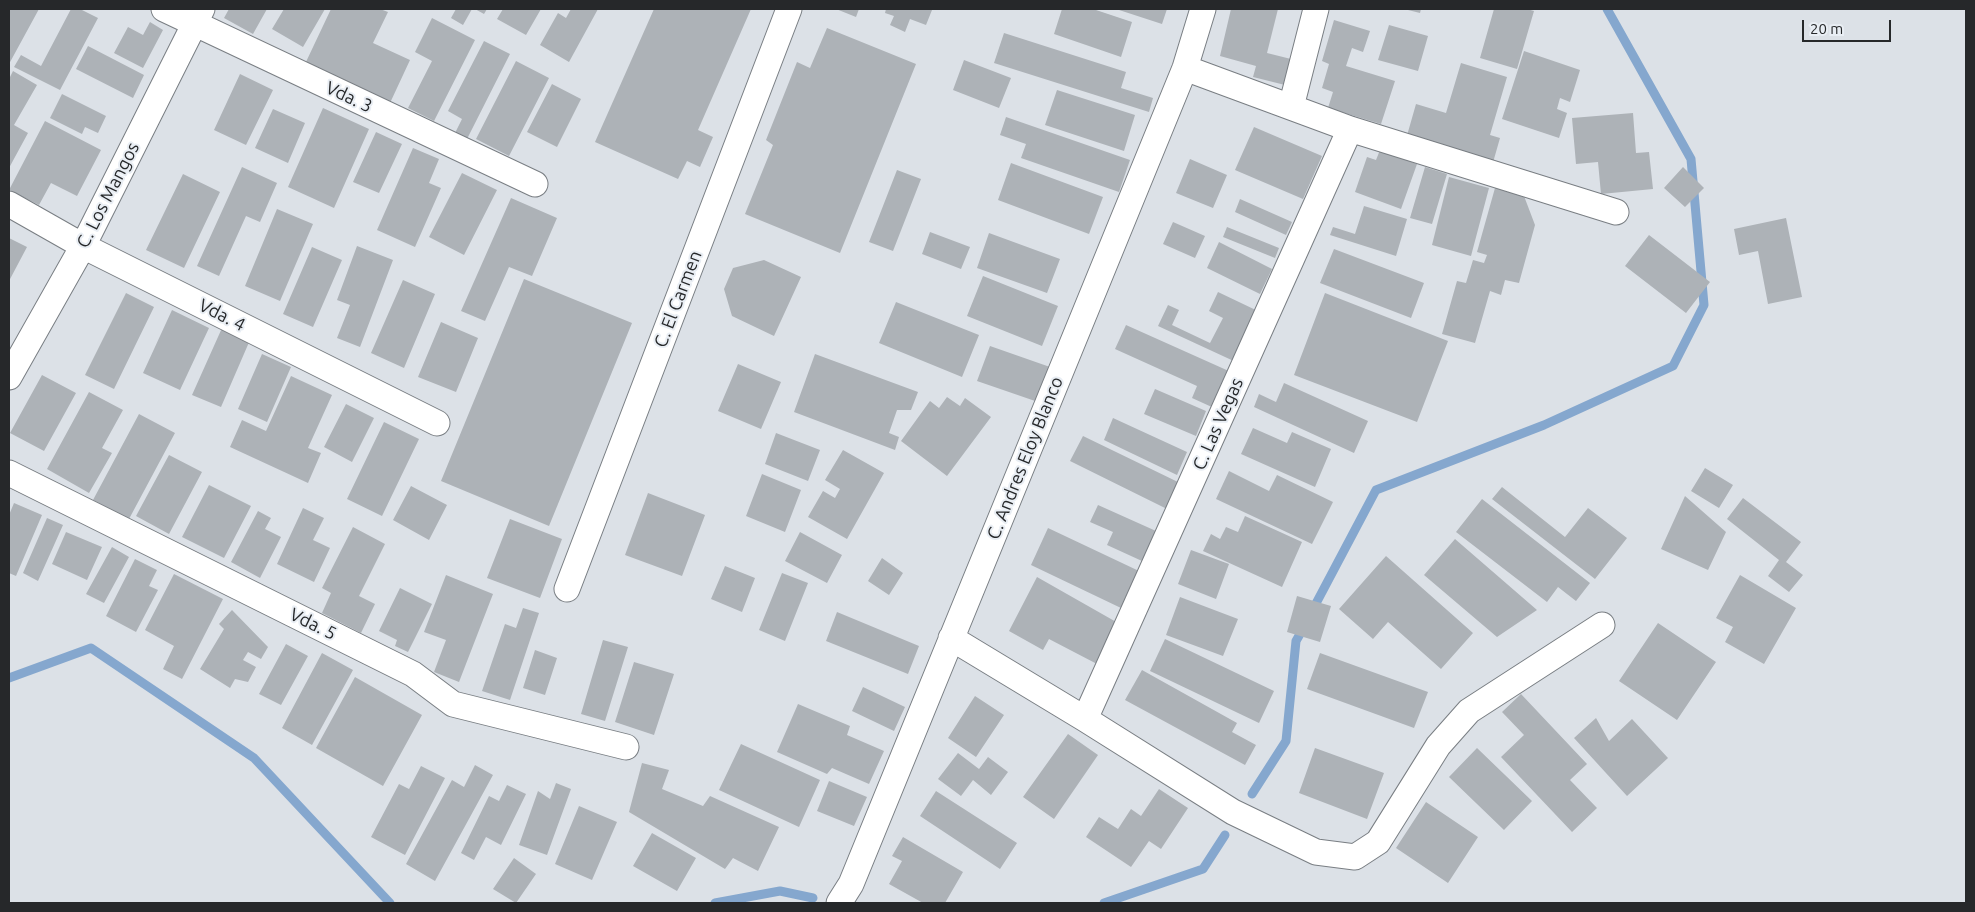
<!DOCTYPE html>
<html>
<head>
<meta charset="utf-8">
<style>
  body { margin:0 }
  #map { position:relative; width:1975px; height:912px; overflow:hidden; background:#dce1e7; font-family:Ubuntu,sans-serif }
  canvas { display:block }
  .frame { position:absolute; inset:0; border:10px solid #26282a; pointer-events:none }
  .scale { position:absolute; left:1802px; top:20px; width:89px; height:22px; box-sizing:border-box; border:2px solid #26282a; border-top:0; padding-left:6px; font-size:15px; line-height:18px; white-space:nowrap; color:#26282a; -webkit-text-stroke:4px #e9eef4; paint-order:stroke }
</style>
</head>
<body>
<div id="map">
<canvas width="1975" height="912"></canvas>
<div class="frame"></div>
<div class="scale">20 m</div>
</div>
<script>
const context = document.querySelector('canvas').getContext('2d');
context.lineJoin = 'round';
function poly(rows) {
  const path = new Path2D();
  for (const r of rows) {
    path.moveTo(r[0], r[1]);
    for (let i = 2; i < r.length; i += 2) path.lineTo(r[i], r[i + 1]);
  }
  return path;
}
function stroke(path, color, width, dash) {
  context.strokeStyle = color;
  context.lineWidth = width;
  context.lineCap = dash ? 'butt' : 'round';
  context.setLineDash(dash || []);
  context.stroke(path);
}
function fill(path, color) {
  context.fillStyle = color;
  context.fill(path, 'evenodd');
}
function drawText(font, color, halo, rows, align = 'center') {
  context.font = font + ' Ubuntu,sans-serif';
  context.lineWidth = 4;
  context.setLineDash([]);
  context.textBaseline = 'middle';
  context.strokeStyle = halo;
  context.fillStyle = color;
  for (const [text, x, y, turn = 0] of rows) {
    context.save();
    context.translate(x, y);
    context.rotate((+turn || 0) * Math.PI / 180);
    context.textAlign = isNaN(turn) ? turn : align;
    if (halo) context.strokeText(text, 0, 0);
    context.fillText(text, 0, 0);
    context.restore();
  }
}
stroke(poly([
  [1312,611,1376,490,1544,425,1673,366,1704,305,1691,159,1607,9],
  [9,678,91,648,254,758,390,903],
  [1252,794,1286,741,1296,641,1304,627],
  [715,903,780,891,813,898],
  [1104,903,1203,869,1225,835]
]), '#85a7ce', 9);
fill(poly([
  [9,9,39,9,9,64],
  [71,9,80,9,98,18,60,90,14,67,21,55,41,66],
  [229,9,267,9,253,34,224,18],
  [284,9,325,9,303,47,272,29],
  [331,9,380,9,388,12,373,43,410,60,390,103,305,64],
  [456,9,472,9,463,25,451,18],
  [475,9,487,9,484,14],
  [503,9,541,9,526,35,497,19],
  [571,9,598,9,569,62,540,45,558,13,566,18],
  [654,9,751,9,698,130,713,137,700,167,687,161,678,179,595,142],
  [836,9,859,9,856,17],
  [886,9,930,9,932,10,926,25,910,19,905,32,890,25,894,16,885,13],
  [1062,9,1093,9,1132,22,1121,57,1054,34],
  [1116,9,1167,9,1162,24],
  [1231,9,1278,9,1267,53,1291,59,1285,85,1253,77,1256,66,1220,56],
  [1404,9,1421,9,1420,13],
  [1494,9,1527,9,1534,11,1517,69,1480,58],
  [432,18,475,40,434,121,408,108,432,61,415,52],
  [1334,20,1370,31,1363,52,1352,48,1346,66,1395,81,1381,124,1328,108,1333,92,1322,88,1329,64,1322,61],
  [150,22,163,30,143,68,114,53,128,27,143,35],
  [1389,25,1428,36,1418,71,1378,60],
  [827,28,916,64,840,253,745,214,773,145,766,140,797,62,810,68],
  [1004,33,1126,72,1121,88,1153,98,1149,112,994,63],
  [484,41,510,54,467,139,455,133,462,119,448,111],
  [88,46,144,75,133,98,76,69],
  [1524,51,1580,70,1570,102,1560,98,1557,109,1567,113,1559,138,1502,119],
  [964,60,1011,78,999,108,953,90],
  [516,61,549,78,509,156,476,139],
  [1461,63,1507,77,1490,135,1500,138,1492,166,1406,139,1416,104,1446,113],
  [13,71,37,85,14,125,28,133,9,168,9,79],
  [240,74,273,90,246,145,214,130],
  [552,84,581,99,557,147,527,132],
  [1057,90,1135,115,1124,151,1045,125],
  [62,94,106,116,98,133,85,127,82,134,50,118],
  [323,108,369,129,334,208,288,187],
  [273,109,305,123,288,163,255,148],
  [1633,113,1636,153,1649,152,1653,189,1601,194,1598,162,1576,164,1572,118],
  [1006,117,1130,160,1119,192,1021,158,1026,144,1000,135],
  [45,121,101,150,77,196,51,183,39,205,9,190],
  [1254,127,1322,156,1303,199,1235,170],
  [376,132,402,144,379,193,353,182],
  [413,148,439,159,429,183,441,188,415,247,377,230],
  [1380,150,1417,164,1401,209,1355,192,1367,157,1376,160],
  [1190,159,1227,175,1213,208,1176,193],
  [1011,163,1103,197,1089,234,998,200],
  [242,167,277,183,260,222,246,216,219,276,197,266],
  [1425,167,1447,174,1432,224,1410,218],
  [1683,167,1704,188,1685,207,1664,188],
  [897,170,921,179,893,251,869,242],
  [462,173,497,190,464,255,429,237],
  [183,174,220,192,184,268,146,250],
  [1449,177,1489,188,1471,256,1432,245],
  [1495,188,1524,196,1535,225,1519,283,1505,280,1501,295,1490,291,1475,343,1442,334,1457,281,1466,283,1473,260,1484,263,1487,255,1477,252],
  [511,198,557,218,532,276,509,267,485,321,461,311],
  [1240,199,1292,222,1286,235,1235,212],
  [1364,206,1407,219,1396,256,1330,235,1333,227,1355,234],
  [277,209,313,224,280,301,245,286],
  [1786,218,1802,297,1768,304,1758,251,1739,255,1734,229],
  [1173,222,1205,236,1195,258,1163,244],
  [1227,227,1279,248,1275,258,1223,237],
  [930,232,970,247,961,269,922,254],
  [989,233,1060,259,1047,293,977,268],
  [1649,235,1710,282,1686,313,1625,266],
  [9,238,27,247,9,281],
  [1219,242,1272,269,1260,294,1207,268],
  [357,246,393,260,360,347,337,338,350,305,337,300],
  [312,247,342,260,313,327,283,314],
  [1334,249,1424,283,1411,318,1320,283],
  [764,260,801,277,774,336,732,316,724,289,733,268],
  [983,276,1058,306,1042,346,967,316],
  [524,279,632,323,549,526,441,481],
  [403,280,435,294,404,368,371,353],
  [1218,292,1262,313,1238,363,1158,326,1168,305,1179,310,1172,325,1210,343,1223,318,1209,311],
  [126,293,154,307,114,389,85,375],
  [1325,293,1448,341,1417,422,1294,375],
  [896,302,979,335,962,377,879,343],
  [172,310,209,328,180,390,143,373],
  [441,322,478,338,456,392,418,377],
  [1126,325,1231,372,1214,408,1192,398,1197,386,1115,349],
  [222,328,250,340,221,407,192,395],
  [990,346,1050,367,1038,402,977,381],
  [262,354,291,367,267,422,238,409],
  [815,354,918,392,911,410,897,410,889,433,899,437,895,450,794,412],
  [738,364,781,382,761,429,718,411],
  [42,375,76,393,44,451,10,433],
  [291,376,332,395,308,448,321,453,308,483,230,447,242,420,266,431],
  [1284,383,1368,421,1354,453,1254,407,1259,394,1276,402],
  [1155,389,1206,411,1196,436,1144,414],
  [89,392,123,410,102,448,112,453,89,493,47,469],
  [947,397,960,406,965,398,991,417,947,476,901,441,930,401,939,408],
  [346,404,374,418,352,462,324,447],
  [139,414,175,433,129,519,93,500],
  [1113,418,1187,452,1177,475,1104,440],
  [384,422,419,439,382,516,347,499],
  [1253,428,1287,443,1292,432,1331,449,1315,487,1241,454],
  [776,433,820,450,808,481,765,464],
  [1083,436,1180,483,1167,509,1070,461],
  [843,450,884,473,847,539,808,517,823,491,835,498,840,489,825,480],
  [169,455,202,472,169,534,136,516],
  [1705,468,1733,485,1719,508,1691,491],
  [1229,471,1269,491,1277,475,1333,502,1312,544,1216,499],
  [762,474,801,490,785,532,746,516],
  [209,485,251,506,224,558,182,537],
  [411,486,447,505,429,540,393,520],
  [1502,487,1565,537,1588,508,1627,538,1595,579,1492,499],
  [648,493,705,515,682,576,625,555],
  [1685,496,1726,532,1708,570,1661,549],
  [1743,498,1801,542,1786,562,1803,575,1789,592,1768,576,1779,560,1727,519],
  [1482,499,1590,583,1576,601,1558,587,1547,602,1456,532],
  [14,503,42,515,16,576,9,573,9,515],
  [1098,505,1156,531,1142,561,1107,545,1113,532,1090,522],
  [303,508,324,518,313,540,330,548,314,582,277,564],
  [258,511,271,518,265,529,281,537,260,578,231,562],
  [1245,516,1302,542,1282,587,1203,551,1211,534,1220,539,1226,527,1238,532],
  [47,518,63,525,38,581,23,573],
  [510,519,562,539,540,598,487,578],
  [353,527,385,544,359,596,375,604,361,633,322,613,331,593,322,588],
  [1048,528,1139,571,1121,608,1031,565],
  [66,532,102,547,87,580,52,564],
  [800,532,842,555,827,583,785,561],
  [1455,539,1537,610,1497,637,1424,575],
  [112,547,129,557,104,603,86,594],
  [1191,550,1229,564,1216,599,1178,584],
  [1386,556,1473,633,1441,669,1388,622,1373,639,1339,609],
  [882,558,903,573,889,595,868,581],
  [135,559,157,570,149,586,158,590,136,632,106,616],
  [725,566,755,578,742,612,711,599],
  [782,573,808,583,785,641,759,630],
  [174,574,223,599,182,679,163,669,174,646,145,630],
  [446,575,493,594,459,682,434,672,446,640,424,632],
  [1740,575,1796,608,1764,664,1725,642,1733,627,1716,618],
  [1037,577,1118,623,1097,664,1049,639,1043,650,1009,631],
  [400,588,432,604,408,652,395,646,397,640,379,631],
  [1297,596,1331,606,1320,642,1287,632],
  [1180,597,1238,619,1223,656,1166,635],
  [523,608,539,613,510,700,482,691,505,624,516,628],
  [232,610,268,647,261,659,248,652,243,660,256,667,248,682,235,679,230,688,200,669,224,629,219,624],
  [837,612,919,646,908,674,826,641],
  [1658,623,1716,662,1677,720,1619,681],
  [1165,639,1274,691,1259,723,1150,671],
  [603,640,628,647,605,721,581,714],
  [286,644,308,656,281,705,259,694],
  [535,650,557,658,545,695,523,688],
  [322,653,353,670,312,745,282,728],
  [1320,653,1428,692,1414,728,1307,689],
  [634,662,674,674,654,735,615,722],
  [1142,670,1237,723,1232,732,1256,745,1245,765,1125,700],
  [355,677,422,715,383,786,316,748],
  [863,687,905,707,894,731,852,711],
  [1521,694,1587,764,1570,780,1597,808,1572,832,1501,757,1524,735,1502,712],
  [975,696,1004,715,976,757,948,738],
  [798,704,850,726,847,735,884,751,869,784,832,768,827,774,777,752],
  [1596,718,1609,741,1632,719,1668,758,1627,796,1574,738],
  [1068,734,1098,755,1054,819,1023,797],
  [741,744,820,780,799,827,719,790],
  [1315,748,1384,773,1367,819,1299,793],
  [1477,748,1532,801,1504,830,1449,777],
  [958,753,979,769,988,757,1008,772,991,795,973,780,961,796,938,779],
  [642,763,669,770,662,789,703,806,710,796,779,827,758,871,733,858,725,869,629,812],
  [475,765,493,775,435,881,406,864,452,780,464,787],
  [421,766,445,778,405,855,371,837,399,784,409,789],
  [829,781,867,797,854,826,817,811],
  [556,783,571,789,547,855,519,845,538,791,550,799],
  [507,785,526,794,501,845,486,837,474,860,461,853,489,796,499,801],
  [1159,789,1188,808,1161,849,1149,841,1131,867,1086,837,1099,817,1118,829,1131,809,1141,816],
  [936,791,1017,843,1000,869,920,816],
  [1426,802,1478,837,1448,883,1396,848],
  [579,806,617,822,592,880,555,864],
  [652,833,696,858,677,891,633,866],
  [903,837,963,872,945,903,923,903,889,884,902,861,892,856],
  [514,858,536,874,516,903,493,889]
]), '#adb2b7');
const street = poly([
  [164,9,535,184],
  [1185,68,1350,129,1616,212],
  [1291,107,1316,9],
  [9,204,83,246,437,423],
  [9,377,83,246,202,9],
  [9,473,413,674,453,704,626,747],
  [567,589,789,9],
  [951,638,1085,719,1233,812,1316,852,1355,857,1378,842,1438,746,1469,711,1602,625],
  [1085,719,1350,129],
  [839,903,851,884,1185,68,1203,9]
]);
stroke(street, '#797e83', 27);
stroke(street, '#fff', 25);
drawText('18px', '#26282a', '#e9eef4', [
  ["Vda. 3",349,97,25],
  ["C. Los Mangos",108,195,-63],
  ["C. El Carmen",678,299,-69],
  ["Vda. 4",222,315,27],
  ["C. Las Vegas",1218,424,-66],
  ["C. Andres Eloy Blanco",1025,458,-68],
  ["Vda. 5",313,624,26]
]);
</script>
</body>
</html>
